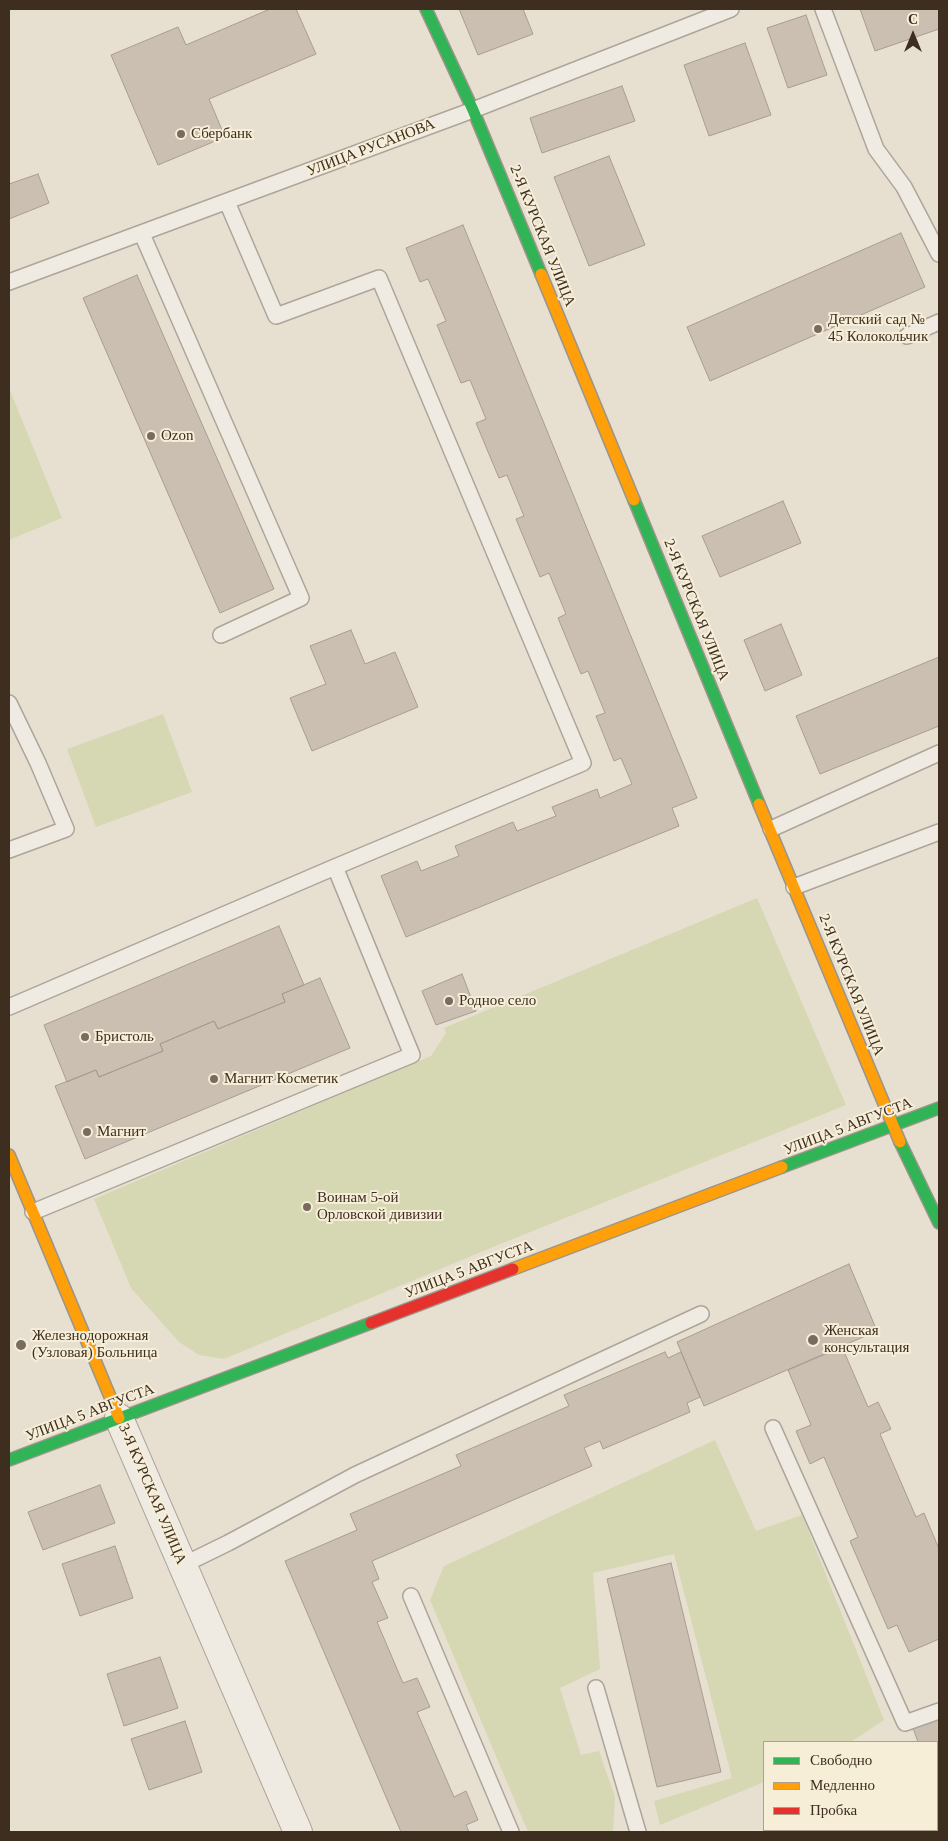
<!DOCTYPE html>
<html>
<head>
<meta charset="utf-8">
<style>
	body { margin:0 }
	#map { position:relative; width:948px; height:1841px; overflow:hidden; background:#e7e0d1; font-family:Georgia,serif }
	canvas { display:block }
	.frame { position:absolute; inset:0; border:10px solid #3d2e20; pointer-events:none }
	.legend { position:absolute; left:763px; top:1741px; width:175px; height:90px; box-sizing:border-box; background:#f7eed8; border:1px solid #ada18e; margin:0; padding:6px 9px; list-style:none; font-size:15px; color:#3d2e20 }
	.legend li { display:flex; align-items:center; gap:10px; height:25px }
	.legend b { width:25px; border:1px solid #ada18e }
	.north { position:absolute; left:888px; top:10px; width:50px; height:50px; -webkit-text-stroke:4px #f7eed8; paint-order:stroke; rotate:0deg; font-size:14px; font-weight:700; line-height:20px; text-align:center; color:#3d2e20 }
	.north::after { content:''; display:block; margin:auto; width:18px; height:22px; background:#3d2e20; clip-path:polygon(50% 0,100% 100%,50% 72%,0 100%) }
</style>
</head>
<body>
<div id="map">
<canvas width="948" height="1841"></canvas>
<div class="frame"></div>
<ul class="legend">
<li><b style="height:6px;background:#30b455"></b>Свободно</li>
<li><b style="height:6px;background:#ff9f0a"></b>Медленно</li>
<li><b style="height:6px;background:#e5322d"></b>Пробка</li>
</ul>
<div class="north">С</div>
</div>
<script>
const g = document.querySelector('canvas').getContext('2d');
g.lineJoin = 'round';
function fillPath(path, color) {
  g.fillStyle = color;
  g.fill(path, 'evenodd');
}
function toPath(rows) {
  const path = new Path2D();
  for (const r of rows) {
    path.moveTo(r[0], r[1]);
    for (let i = 2; i < r.length; i += 2) path.lineTo(r[i], r[i + 1]);
  }
  return path;
}
function strokePath(path, color, width, dash) {
  g.strokeStyle = color;
  g.lineWidth = width;
  g.lineCap = dash ? 'butt' : 'round';
  g.setLineDash(dash || []);
  g.stroke(path);
}
function label(font, color, halo, rows, align = 'center') {
  g.font = font + ' Georgia,serif';
  g.lineWidth = 4;
  g.setLineDash([]);
  g.textBaseline = 'middle';
  g.strokeStyle = halo;
  g.fillStyle = color;
  for (const [text, x, y, turn = 0] of rows) {
    g.save();
    g.translate(x, y);
    g.rotate((+turn || 0) * Math.PI / 180);
    g.textAlign = isNaN(turn) ? turn : align;
    if (halo) g.strokeText(text, 0, 0);
    g.fillText(text, 0, 0);
    g.restore();
  }
}
const green = toPath([
	[9,388,62,518,9,540],
	[163,714,192,792,96,827,67,749],
	[757,898,846,1105,498,1245,224,1359,199,1355,179,1342,131,1288,94,1199,431,1056,446,1033,444,1028],
	[715,1440,756,1531,802,1515,884,1720,851,1742,764,1742,764,1782,660,1825,654,1801,732,1778,674,1554,593,1573,600,1669,560,1688,581,1755,599,1751,615,1797,613,1832,528,1832,430,1600,444,1566]
]);
const building = toPath([
	[270,9,296,9,316,54,209,99,225,137,158,165,111,55,178,27,186,45,270,9],
	[459,9,523,9,533,34,478,55,459,9],
	[860,9,939,9,939,29,875,51,860,9],
	[806,15,827,75,788,88,767,28,806,15],
	[745,43,771,115,709,136,684,65,745,43],
	[622,86,635,121,542,153,530,118,622,86],
	[609,156,645,245,589,266,554,177,609,156],
	[38,174,49,203,9,219,9,184,38,174],
	[463,225,697,798,672,808,679,826,406,937,381,876,417,861,421,871,459,856,455,846,513,822,517,831,556,816,552,807,597,789,600,798,632,784,621,758,614,761,596,716,605,713,588,671,581,674,558,618,566,614,549,573,540,577,516,519,524,516,507,475,499,478,476,423,486,419,470,380,461,383,437,325,446,321,428,279,420,282,406,248,463,225],
	[901,233,925,287,710,381,687,327,901,233],
	[137,275,274,589,220,613,83,298,137,275],
	[783,501,801,543,720,577,702,536,783,501],
	[781,624,802,675,765,691,744,640,781,624],
	[351,630,365,664,395,652,418,707,312,751,290,698,326,684,310,646,351,630],
	[939,657,939,726,820,774,796,716,939,657],
	[279,926,304,985,282,994,285,1002,218,1029,214,1021,160,1044,163,1051,99,1077,96,1070,67,1082,44,1025,279,926],
	[462,974,476,1011,436,1025,422,991,462,974],
	[320,978,350,1048,85,1159,55,1086,96,1070,99,1077,163,1051,160,1044,214,1021,218,1029,285,1002,282,994,320,978],
	[849,1264,877,1331,704,1406,677,1342,849,1264],
	[842,1347,868,1407,878,1402,891,1429,880,1434,916,1517,924,1513,939,1549,939,1639,909,1652,897,1625,888,1629,850,1541,858,1537,824,1457,810,1464,796,1431,811,1425,788,1370,842,1347],
	[665,1352,668,1358,681,1352,700,1397,687,1403,690,1412,603,1449,600,1441,584,1448,592,1466,372,1561,379,1579,372,1582,388,1618,377,1622,403,1683,417,1678,430,1707,417,1712,454,1797,466,1791,478,1820,466,1825,469,1832,401,1832,285,1561,357,1530,350,1514,461,1466,456,1455,569,1406,564,1395,665,1352],
	[100,1485,115,1523,43,1550,28,1512,100,1485],
	[115,1546,133,1598,80,1616,62,1564,115,1546],
	[671,1563,721,1772,657,1787,607,1579,671,1563],
	[160,1657,178,1708,124,1726,107,1674,160,1657],
	[939,1719,939,1750,937,1751,937,1742,918,1742,913,1728,939,1719],
	[185,1721,202,1772,149,1790,131,1739,185,1721],
	[939,1755,939,1785,937,1786,937,1756,939,1755],
	[939,1811,939,1832,904,1832,903,1830,937,1830,937,1812,939,1811]
]);
const lane = toPath([
	[823,9,876,149,904,187,939,254],
	[227,202,276,316,379,278,583,763,335,867],
	[142,234,301,598,221,635],
	[9,282,473,110,731,9],
	[907,336,939,322],
	[9,703,38,763,66,829,9,850],
	[771,829,939,753],
	[794,887,939,832],
	[9,1007,335,867,412,1055,33,1212],
	[773,1428,905,1723,939,1711],
	[183,1565,228,1543,355,1475,701,1314],
	[411,1596,511,1832],
	[596,1688,638,1832],
	[937,1799,939,1798]
]);
const street = toPath([
	[119,1418,298,1832]
]);
const fast = toPath([
	[426,9,473,110,541,274],
	[634,500,759,804],
	[900,1142,939,1223],
	[782,1167,939,1108],
	[9,1460,371,1323]
]);
const slow = toPath([
	[541,274,634,500],
	[759,804,900,1142],
	[9,1155,119,1418],
	[513,1269,782,1167]
]);
const jam = toPath([
	[371,1323,513,1269]
]);
const markers = [
	[181,134,5,"#786c5e"],
	[818,329,5,"#786c5e"],
	[151,436,5,"#786c5e"],
	[449,1001,5,"#786c5e"],
	[85,1037,5,"#786c5e"],
	[214,1079,5,"#786c5e"],
	[87,1132,5,"#786c5e"],
	[307,1207,5,"#786c5e"],
	[813,1340,6,"#786c5e"],
	[21,1345,6,"#786c5e"]
];
const poiNames = [
	["Сбербанк",191,134],
	["Детский сад №",828,320],
	["45 Колокольчик",828,337],
	["Ozon",161,436],
	["Родное село",459,1001],
	["Бристоль",95,1037],
	["Магнит Косметик",224,1079],
	["Магнит",97,1132],
	["Воинам 5-ой",317,1198],
	["Орловской дивизии",317,1215],
	["Женская",824,1331],
	["консультация",824,1348],
	["Железнодорожная",32,1336],
	["(Узловая) Больница",32,1353]
];
const streetNames = [
	["УЛИЦА РУСАНОВА",371,148,-21],
	["2-Я КУРСКАЯ УЛИЦА",542,236,68],
	["2-Я КУРСКАЯ УЛИЦА",696,610,68],
	["2-Я КУРСКАЯ УЛИЦА",851,985,68],
	["УЛИЦА 5 АВГУСТА",848,1127,-21],
	["УЛИЦА 5 АВГУСТА",469,1270,-21],
	["УЛИЦА 5 АВГУСТА",90,1413,-21],
	["3-Я КУРСКАЯ УЛИЦА",152,1494,67]
];
fillPath(green, '#d6d7b3');
fillPath(building, '#cbbfb2');
strokePath(building, '#a89c90', 1);
strokePath(lane, '#ada599', 18);
strokePath(street, '#ada599', 30);
strokePath(fast, '#9c958a', 14);
strokePath(slow, '#9c958a', 14);
strokePath(jam, '#9c958a', 14);
strokePath(lane, '#efebe3', 15);
strokePath(street, '#efebe3', 28);
strokePath(fast, '#30b455', 11);
strokePath(slow, '#ff9f0a', 11);
strokePath(jam, '#e5322d', 11);
for (const [x, y, r, color] of markers) {
  const dot = new Path2D();
  dot.arc(x, y, r, 0, 2 * Math.PI);
  g.fillStyle = color;
  g.fill(dot);
  strokePath(dot, '#f7eed8', 2);
}
label('15px', '#3d2e20', '#f7eed8', poiNames, 'left');
label('15px', '#3d2e20', '#f7eed8', streetNames);
</script>
</body>
</html>
